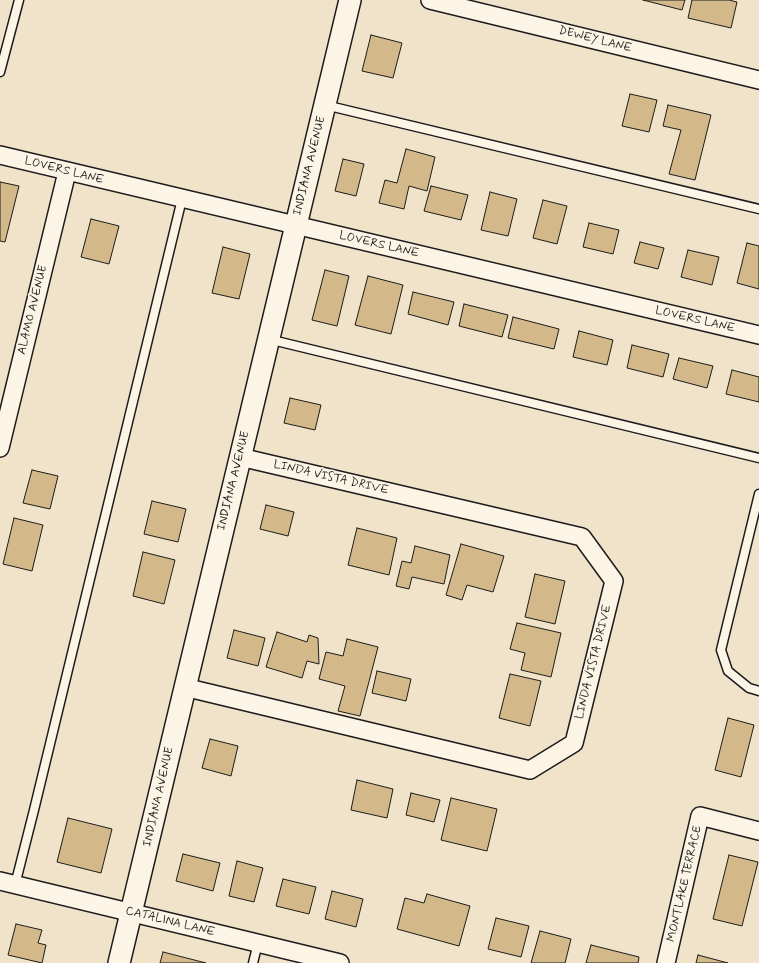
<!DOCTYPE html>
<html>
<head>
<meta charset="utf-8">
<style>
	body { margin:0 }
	canvas { display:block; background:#f0e3c9 }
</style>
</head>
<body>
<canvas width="759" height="963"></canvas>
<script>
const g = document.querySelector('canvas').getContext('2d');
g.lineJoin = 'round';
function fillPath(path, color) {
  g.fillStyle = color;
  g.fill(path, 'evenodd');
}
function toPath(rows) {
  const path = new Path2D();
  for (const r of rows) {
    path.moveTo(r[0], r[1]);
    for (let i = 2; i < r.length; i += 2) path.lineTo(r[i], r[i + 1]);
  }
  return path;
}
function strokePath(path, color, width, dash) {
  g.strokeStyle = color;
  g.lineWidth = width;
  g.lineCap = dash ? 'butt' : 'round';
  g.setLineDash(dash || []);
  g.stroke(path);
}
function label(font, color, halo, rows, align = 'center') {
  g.font = font + ' Mynerve,sans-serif';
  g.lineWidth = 3;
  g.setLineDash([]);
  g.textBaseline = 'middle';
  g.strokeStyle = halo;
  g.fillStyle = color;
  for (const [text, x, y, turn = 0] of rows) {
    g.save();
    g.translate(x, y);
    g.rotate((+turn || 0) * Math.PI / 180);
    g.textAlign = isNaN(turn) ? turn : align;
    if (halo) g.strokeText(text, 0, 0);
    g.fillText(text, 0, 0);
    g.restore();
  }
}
const building = toPath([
	[643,0,685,0,682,10,643,0],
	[692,0,729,0,737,2,731,28,688,18,692,0],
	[371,35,402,43,393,78,362,71,371,35],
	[630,94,657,100,649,132,622,126,630,94],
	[668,105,711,115,695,180,669,174,681,130,663,126,668,105],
	[406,149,435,157,427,191,409,186,404,209,379,203,385,180,397,183,406,149],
	[343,159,364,164,356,196,335,191,343,159],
	[0,182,19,186,5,242,0,241,0,182],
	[431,186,468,195,461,220,424,211,431,186],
	[490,192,517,199,508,236,481,230,490,192],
	[543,200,567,206,557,244,533,238,543,200],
	[91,219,119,226,109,264,81,257,91,219],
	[589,223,619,230,613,254,583,247,589,223],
	[640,242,664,248,658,269,634,263,640,242],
	[747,243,759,246,759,289,737,283,747,243],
	[223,247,250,254,239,299,212,293,223,247],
	[688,250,719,257,712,285,681,277,688,250],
	[325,270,349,276,337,326,312,320,325,270],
	[368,276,403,285,391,334,355,325,368,276],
	[413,292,454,302,448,325,408,314,413,292],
	[464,304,508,315,502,337,459,326,464,304],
	[513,317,559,329,554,349,508,338,513,317],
	[579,331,613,340,607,365,573,357,579,331],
	[632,345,669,354,663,377,627,368,632,345],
	[679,358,713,366,707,388,673,379,679,358],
	[732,370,759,377,759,402,726,394,732,370],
	[290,398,321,405,315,430,284,423,290,398],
	[32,470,58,476,50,509,23,503,32,470],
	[152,501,186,509,178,542,144,534,152,501],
	[266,505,294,512,288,536,260,529,266,505],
	[14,518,43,525,32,571,3,564,14,518],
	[357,528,397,538,389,575,348,565,357,528],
	[461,544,504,556,493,592,467,585,462,600,446,595,461,544],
	[415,546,450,555,444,584,412,577,409,589,396,586,402,561,411,563,415,546],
	[143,552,175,560,164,604,133,596,143,552],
	[535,574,565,581,555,624,525,617,535,574],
	[517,623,561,633,551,677,521,670,525,653,510,649,517,623],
	[234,630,265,638,258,666,227,658,234,630],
	[277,632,307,642,309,635,318,638,319,664,307,661,302,678,266,667,277,632],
	[347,639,378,647,360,716,338,711,345,686,319,679,326,652,343,656,347,639],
	[377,671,411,679,406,701,372,693,377,671],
	[510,674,541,681,530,726,499,718,510,674],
	[728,718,754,725,741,777,715,770,728,718],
	[210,739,238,746,231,776,202,768,210,739],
	[357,780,393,789,387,818,351,810,357,780],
	[411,793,440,800,434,822,406,815,411,793],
	[451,798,497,809,487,851,441,840,451,798],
	[68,818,112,829,101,873,57,862,68,818],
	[183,854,220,863,213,891,176,881,183,854],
	[729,855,758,862,742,926,713,919,729,855],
	[237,861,263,868,254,902,229,896,237,861],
	[283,879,316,887,309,914,276,906,283,879],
	[332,891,363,899,356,927,325,919,332,891],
	[427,894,470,906,459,946,397,929,405,898,424,903,427,894],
	[496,918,529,926,521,957,488,949,496,918],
	[16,924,42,930,38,943,46,945,42,963,8,955,16,924],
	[540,931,571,939,565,963,531,963,540,931],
	[591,945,639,957,638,963,586,963,591,945],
	[163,952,206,963,160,963,163,952],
	[698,955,728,963,696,963,698,955]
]);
const service = toPath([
	[0,72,19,0],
	[325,105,759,209],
	[268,339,759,458],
	[759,494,721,650,728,671,749,688,759,691],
	[15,885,34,810,182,199],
	[253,963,258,943]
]);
const minor = toPath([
	[430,0,759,80],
	[0,155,759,335],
	[0,448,67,172],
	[184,687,530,770,574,743,614,581,582,537,240,457],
	[0,881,340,963],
	[666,963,700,816,759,831]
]);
const tertiary = toPath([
	[119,963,350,0]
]);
const streetNames = [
	["DEWEY LANE",595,40,14],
	["INDIANA AVENUE",310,166,-76],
	["LOVERS LANE",64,171,14],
	["LOVERS LANE",379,245,13],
	["ALAMO AVENUE",33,310,-76],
	["LOVERS LANE",695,320,13],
	["LINDA VISTA DRIVE",331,478,13],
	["INDIANA AVENUE",234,481,-76],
	["LINDA VISTA DRIVE",594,662,-76],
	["INDIANA AVENUE",159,797,-77],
	["MONTLAKE TERRACE",685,884,-77],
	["CATALINA LANE",170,922,14]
];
fillPath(building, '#d3b989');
strokePath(building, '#1c1c1c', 1);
strokePath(service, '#1c1c1c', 11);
strokePath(minor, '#1c1c1c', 20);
strokePath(tertiary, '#1c1c1c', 24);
strokePath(service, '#fcf5e5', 8);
strokePath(minor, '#fcf5e5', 17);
strokePath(tertiary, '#fcf5e5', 21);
label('12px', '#1c1c1c', '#fcf5e5', streetNames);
</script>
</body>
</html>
